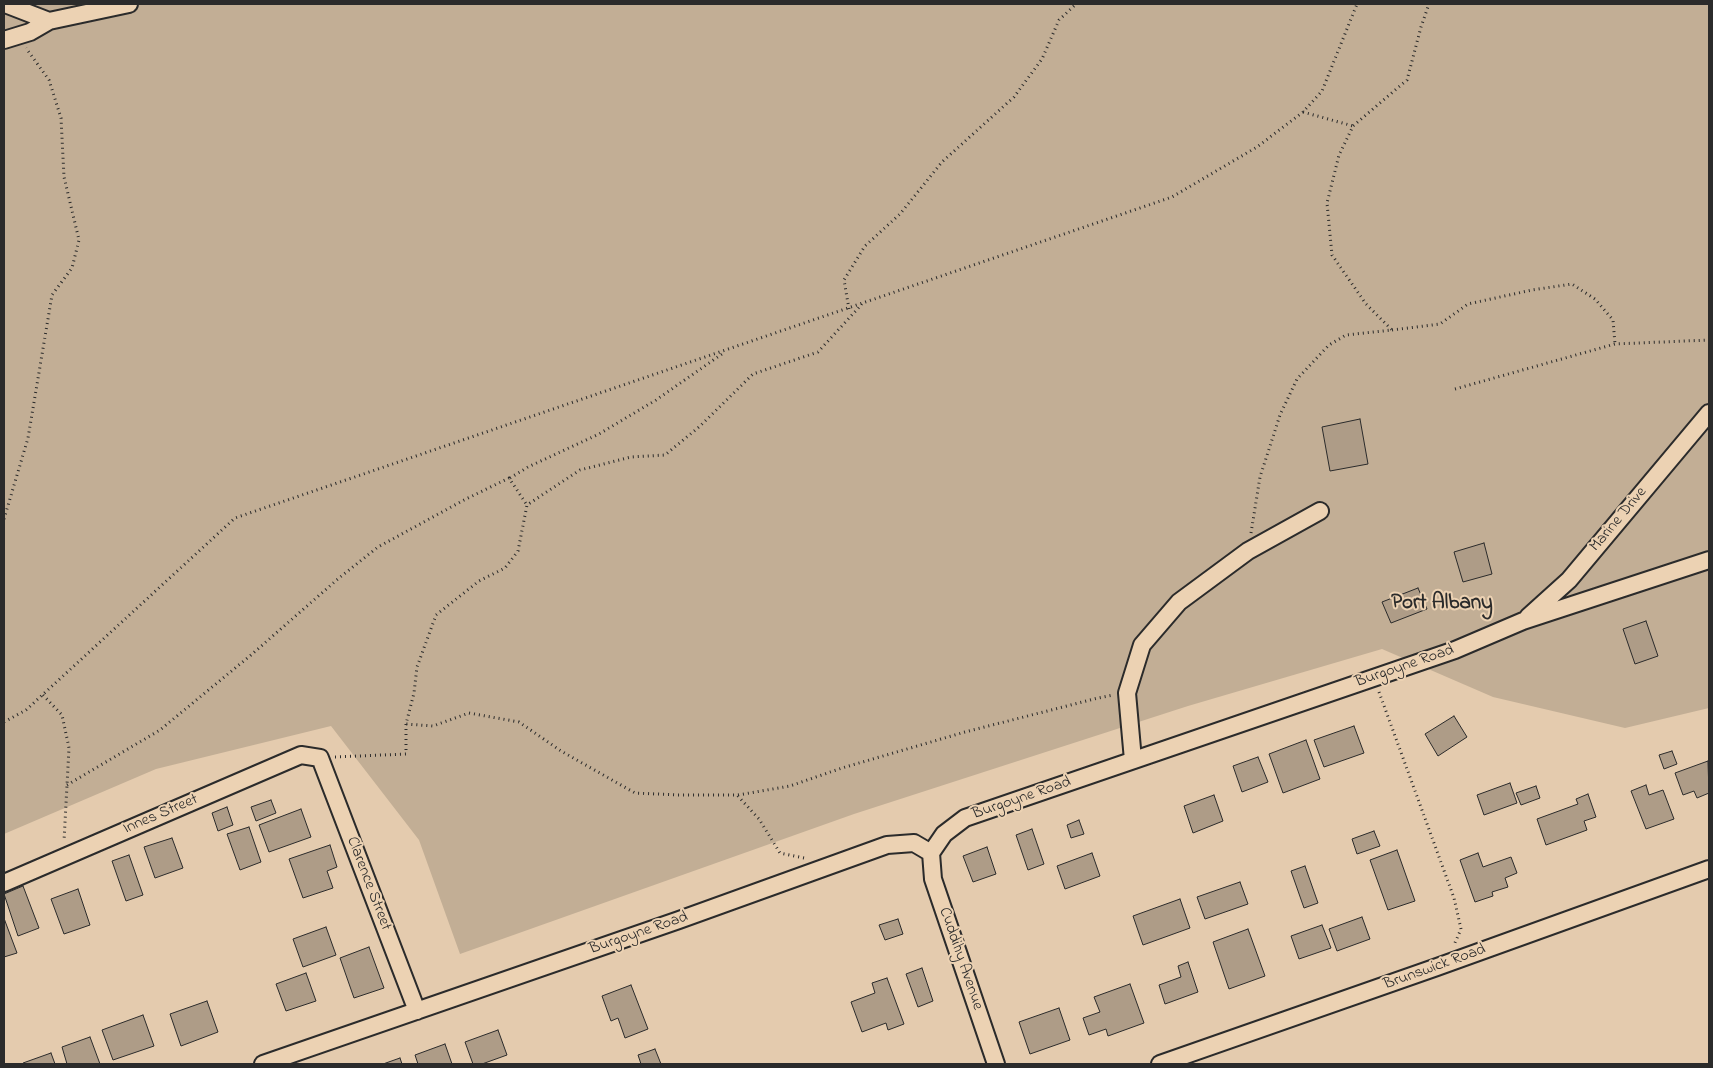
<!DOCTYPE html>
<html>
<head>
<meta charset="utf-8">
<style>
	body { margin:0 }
	#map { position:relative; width:1713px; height:1068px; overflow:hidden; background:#e4cbae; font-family:"Indie Flower",sans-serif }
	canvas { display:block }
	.frame { position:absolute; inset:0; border:5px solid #2b2b2b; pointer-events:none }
</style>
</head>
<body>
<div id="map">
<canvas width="1713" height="1068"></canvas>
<div class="frame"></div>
</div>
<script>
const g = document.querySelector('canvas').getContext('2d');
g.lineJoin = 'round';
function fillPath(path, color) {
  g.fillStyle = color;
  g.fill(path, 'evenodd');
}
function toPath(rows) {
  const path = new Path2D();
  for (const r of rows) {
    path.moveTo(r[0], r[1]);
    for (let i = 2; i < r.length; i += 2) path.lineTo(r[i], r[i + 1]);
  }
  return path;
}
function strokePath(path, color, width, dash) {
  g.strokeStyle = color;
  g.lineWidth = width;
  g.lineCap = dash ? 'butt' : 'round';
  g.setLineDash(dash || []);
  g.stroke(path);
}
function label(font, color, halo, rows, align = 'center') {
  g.font = font + ' "Indie Flower",sans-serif';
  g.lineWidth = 4;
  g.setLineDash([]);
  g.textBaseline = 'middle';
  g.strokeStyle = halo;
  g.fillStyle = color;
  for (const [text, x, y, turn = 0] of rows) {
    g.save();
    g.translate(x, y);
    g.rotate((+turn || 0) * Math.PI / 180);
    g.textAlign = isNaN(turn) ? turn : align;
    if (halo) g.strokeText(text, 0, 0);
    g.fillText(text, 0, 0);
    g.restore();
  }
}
const green = toPath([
	[4,4,1709,4,1709,708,1625,728,1493,697,1382,649,1188,706,854,814,460,954,419,840,331,726,156,769,4,834]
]);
const building = toPath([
	[1360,419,1368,464,1330,471,1322,427,1360,419],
	[1484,543,1492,574,1463,582,1454,552,1484,543],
	[1418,588,1427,609,1391,623,1382,602,1418,588],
	[1646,621,1658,656,1635,664,1623,629,1646,621],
	[1454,716,1467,737,1438,756,1425,734,1454,716],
	[1354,726,1364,753,1324,767,1314,740,1354,726],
	[1306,740,1320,779,1283,793,1269,754,1306,740],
	[1672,751,1677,764,1664,769,1659,755,1672,751],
	[1258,757,1268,782,1242,792,1233,766,1258,757],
	[1708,761,1709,793,1697,798,1694,791,1683,795,1675,773,1708,761],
	[1510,783,1517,803,1484,815,1477,795,1510,783],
	[1646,785,1649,795,1663,790,1674,819,1646,829,1631,791,1646,785],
	[1536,786,1540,798,1521,805,1516,793,1536,786],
	[1588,794,1596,817,1584,821,1587,830,1546,845,1537,819,1578,804,1576,799,1588,794],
	[1214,795,1223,821,1193,833,1184,806,1214,795],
	[271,800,276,813,256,821,251,807,271,800],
	[227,807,233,825,218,831,212,813,227,807],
	[301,809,311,837,269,852,259,825,301,809],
	[1079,820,1084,834,1071,838,1067,825,1079,820],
	[249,827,261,862,240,870,227,834,249,827],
	[1032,829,1044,864,1028,870,1016,835,1032,829],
	[1374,831,1380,846,1357,854,1352,839,1374,831],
	[172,838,183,868,155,878,144,847,172,838],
	[330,845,337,867,327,871,333,888,303,898,289,859,330,845],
	[987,847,996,874,973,882,963,856,987,847],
	[1397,850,1415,901,1388,910,1370,860,1397,850],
	[1092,853,1100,876,1065,889,1057,866,1092,853],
	[1478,853,1483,867,1511,857,1517,873,1505,878,1508,887,1492,892,1493,896,1475,902,1460,860,1478,853],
	[129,855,143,895,126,901,112,861,129,855],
	[1305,866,1318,903,1304,908,1291,871,1305,866],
	[1240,882,1248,904,1205,919,1197,897,1240,882],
	[23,886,39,928,18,936,4,894,23,886],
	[78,889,90,925,64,934,51,899,78,889],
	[1180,899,1190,928,1143,945,1133,916,1180,899],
	[1362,917,1370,939,1337,951,1329,929,1362,917],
	[898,919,903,934,885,940,879,925,898,919],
	[5,921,17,953,4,957,4,922,5,921],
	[1322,925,1331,948,1299,959,1291,936,1322,925],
	[326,927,336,955,303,967,293,939,326,927],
	[1248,929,1265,976,1229,989,1213,942,1248,929],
	[369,947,384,988,354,998,340,958,369,947],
	[1188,962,1198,992,1165,1004,1159,985,1181,977,1178,966,1188,962],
	[922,968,933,1001,918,1007,906,974,922,968],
	[306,973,316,1001,286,1011,276,984,306,973],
	[887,978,904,1024,888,1030,886,1023,862,1032,851,1002,875,993,872,983,887,978],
	[1130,984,1144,1023,1108,1036,1106,1029,1089,1035,1083,1018,1100,1012,1094,997,1130,984],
	[631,985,648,1029,625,1038,618,1018,611,1021,602,996,631,985],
	[207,1001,218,1032,181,1046,170,1014,207,1001],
	[1059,1008,1070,1040,1030,1054,1019,1022,1059,1008],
	[143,1015,154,1046,113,1060,102,1030,143,1015],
	[498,1030,507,1055,482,1064,473,1064,465,1042,498,1030],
	[90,1037,100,1064,67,1064,62,1047,90,1037],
	[445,1044,452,1064,418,1064,415,1055,445,1044],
	[655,1049,661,1064,641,1064,638,1055,655,1049],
	[51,1053,55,1064,24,1064,23,1063,51,1053],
	[400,1058,402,1064,383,1064,400,1058]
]);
const path = toPath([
	[1303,112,1353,126],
	[849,309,844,280,865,246,900,214,942,162,1014,97,1042,59,1059,20,1076,4],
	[1392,330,1440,324,1468,304,1532,290,1572,284,1595,299,1613,320,1615,344],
	[1455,389,1615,344,1709,340],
	[510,478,528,467,599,434,656,400,722,354],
	[4,519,28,438,52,295,72,268,79,240,64,177,61,118,49,80,26,48],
	[1251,533,1260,477,1280,415,1297,379,1329,345,1346,335,1392,330,1366,304,1332,255,1327,203,1339,155,1353,126,1407,80,1421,27,1429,4],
	[1379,692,1454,898,1461,929,1454,945],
	[43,695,62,715,69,748,64,841],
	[4,722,26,710,235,518,1172,197,1257,147,1303,112,1322,91,1357,4],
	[335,757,406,754,406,724],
	[67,785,160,730,251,655,339,578,378,547,464,500,509,478,527,505],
	[738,795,790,786,842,768,965,732,1098,698,1113,695],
	[804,858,780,853,759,819,737,795,678,795,635,793,561,751,519,722,469,713,433,726,406,724,414,693,417,667,436,615,479,581,505,568,518,551,527,505,580,470,631,457,665,455,699,427,753,374,818,352,862,304]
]);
const minor = toPath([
	[5,4,49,21],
	[4,40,30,32,49,21,129,4],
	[1528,617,1569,580,1709,413],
	[1133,760,1127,693,1142,645,1179,602,1248,551,1320,511],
	[931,853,944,834,965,818,1455,650,1523,621,1709,560],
	[931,853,933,879,996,1064],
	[4,883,301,755,320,758,417,1011],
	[263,1064,679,920,887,845,914,843,931,853],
	[1160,1064,1437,967,1709,869]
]);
const streetNames = [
	["Marine Drive",1619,520,-50],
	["Burgoyne Road",1405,667,-19],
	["Burgoyne Road",1022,799,-19],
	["Innes Street",161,815,-23],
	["Clarence Street",368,884,69],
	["Burgoyne Road",639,934,-19],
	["Cuddihy Avenue",960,959,71],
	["Brunswick Road",1435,968,-20]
];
const districtNames = [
	["Port Albany",1442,605]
];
fillPath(green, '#c2ae95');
fillPath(building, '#ae9c87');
strokePath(building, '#2b2b2b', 1);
strokePath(minor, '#2b2b2b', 20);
strokePath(path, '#2b2b2b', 3, [1, 4]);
strokePath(minor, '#ecd2b3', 16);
label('16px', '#2b2b2b', '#ecd2b3', streetNames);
label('bold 21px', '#2b2b2b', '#ecd2b3', districtNames);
</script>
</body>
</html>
